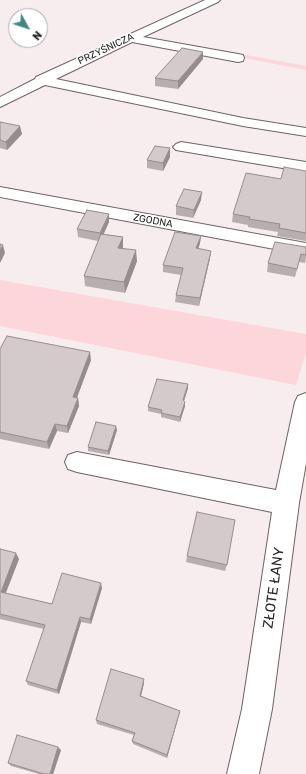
<!DOCTYPE html>
<html>
<head>
<meta charset="utf-8">
<style>
	body { margin:0 }
	#map { position:relative; width:306px; height:774px; overflow:hidden; background:#f7edee; font-family:Rubik,sans-serif }
	canvas { display:block }
	.north { position:absolute; left:8px; top:8px; width:40px; height:40px; box-sizing:border-box; background:#fff; border:1px solid #aba9aa; border-radius:50%; rotate:130deg; font-size:11px; font-weight:700; line-height:16px; text-align:center; color:#2d292a }
	.north::after { content:''; display:block; margin:auto; width:14px; height:18px; background:#418884; clip-path:polygon(50% 0,100% 100%,50% 72%,0 100%) }
</style>
</head>
<body>
<div id="map">
<canvas width="306" height="774"></canvas>
<div class="north">N</div>
</div>
<script>
const g = document.querySelector('canvas').getContext('2d');
g.lineJoin = 'round';
function fillPath(path, color) {
  g.fillStyle = color;
  g.fill(path, 'evenodd');
}
function toPath(rows) {
  const path = new Path2D();
  for (const r of rows) {
    path.moveTo(r[0], r[1]);
    for (let i = 2; i < r.length; i += 2) path.lineTo(r[i], r[i + 1]);
  }
  return path;
}
function strokePath(path, color, width, dash) {
  g.strokeStyle = color;
  g.lineWidth = width;
  g.lineCap = dash ? 'butt' : 'round';
  g.setLineDash(dash || []);
  g.stroke(path);
}
function label(font, color, halo, rows, align = 'center') {
  g.font = font + ' Rubik,sans-serif';
  g.lineWidth = 3;
  g.setLineDash([]);
  g.textBaseline = 'middle';
  g.strokeStyle = halo;
  g.fillStyle = color;
  for (const [text, x, y, turn = 0] of rows) {
    g.save();
    g.translate(x, y);
    g.rotate((+turn || 0) * Math.PI / 180);
    g.textAlign = isNaN(turn) ? turn : align;
    if (halo) g.strokeText(text, 0, 0);
    g.fillText(text, 0, 0);
    g.restore();
  }
}
const green = toPath([
	[241,54,306,66,306,70,239,57],
	[0,280,306,334,306,353,296,385,0,326]
]);
const minor = toPath([
	[205,0,220,0,218,2,143,37,238,54,243,55,244,58,243,61,238,62,132,42,56,79,243,118,306,128,306,136,243,126,45,85,0,107,0,97,35,79,36,77,205,0],
	[181,142,306,162,306,172,176,150,173,147,176,144,181,142],
	[0,187,306,243,306,255,0,197,0,187],
	[306,393,306,463,299,503,272,709,259,774,227,774,242,709,272,512,77,472,68,469,65,462,68,455,77,452,276,490,295,402,298,396,306,393]
]);
const wall = toPath([
	[203,59,178,89,155,86,155,78],
	[0,122,22,134,7,150,0,148],
	[170,157,163,171,147,168,147,160],
	[306,171,306,241,277,236,278,232,248,227,248,225,232,222,233,214,281,179],
	[201,200,193,218,176,215,176,206],
	[109,214,109,222,104,234,123,237,123,248,137,261,125,293,85,286,84,276,98,241,78,237,77,229],
	[201,236,200,243,198,249,210,258,199,306,175,302,176,295,181,275,163,272,163,265],
	[306,247,306,258,305,263,299,262,295,277,267,272,268,263],
	[0,349,91,360,77,398,78,398,79,406,68,433,57,431,49,449,0,439],
	[188,388,184,401,185,402,185,406,180,422,161,417,161,414,148,411,148,407],
	[117,430,109,455,88,451,88,447],
	[0,549,19,559,6,593,52,604,102,588,91,624,81,622,59,694,28,685,26,681,44,629,0,619],
	[187,556,227,565,225,571,186,562],
	[144,683,141,696,180,711,167,758,133,744,132,741,134,735,97,724,96,720],
	[61,750,53,774,39,774,11,766,8,763]
]);
const shadedWall = toPath([
	[203,52,203,59,178,89,178,81],
	[20,126,22,134,7,150,6,142],
	[170,148,170,157,163,171,163,163],
	[202,192,201,200,193,218,194,210],
	[109,214,109,222,100,241,100,233],
	[201,236,200,243,196,256,196,248],
	[123,237,123,248,119,258,118,248],
	[3,245,5,253,0,263,0,250],
	[136,250,137,261,125,293,124,282],
	[211,251,210,258,199,306,200,298],
	[90,352,91,360,74,405,73,397],
	[188,384,188,388,183,404,183,400],
	[78,398,79,406,68,433,67,426],
	[185,402,185,406,180,422,180,417],
	[55,424,57,431,49,449,47,442],
	[116,426,117,430,109,455,108,451],
	[16,553,19,559,4,597,1,592],
	[101,583,102,588,91,624,90,619],
	[80,617,81,622,59,694,57,690],
	[144,679,144,683,140,700,140,696],
	[180,711,179,715,167,758,167,755],
	[58,747,61,750,53,774,50,774]
]);
const building = toPath([
	[182,48,203,52,178,81,155,78,182,48],
	[0,122,20,126,6,142,0,140,0,122],
	[155,146,170,148,163,163,147,160,155,146],
	[284,167,306,171,306,233,279,228,280,224,249,219,250,217,233,214,246,173,281,179,284,167],
	[184,189,202,192,194,210,176,206,184,189],
	[87,210,109,214,100,233,77,229,87,210],
	[175,232,201,236,196,248,211,251,200,298,176,295,183,268,163,265,175,232],
	[101,234,123,237,118,248,136,250,124,282,84,276,101,234],
	[275,242,306,247,306,255,301,254,297,269,268,263,275,242],
	[0,244,3,245,0,250,0,244],
	[7,336,90,352,73,397,78,398,67,426,55,424,47,442,0,432,0,349,7,336],
	[157,379,188,384,183,400,185,402,180,417,161,413,162,410,148,407,157,379],
	[96,422,116,426,108,451,88,447,96,422],
	[197,512,235,520,227,565,187,556,197,512],
	[0,549,16,553,1,592,52,604,62,573,101,583,90,619,80,617,57,690,26,681,45,625,0,614,0,549],
	[111,669,144,679,140,696,180,711,167,755,132,741,135,733,96,720,111,669],
	[17,735,58,747,50,774,44,774,8,763,17,735]
]);
const farStreetnames = [
	["PRZYŚNICZA",106,49,-25],
	["ZGODNA",153,221,10]
];
const nearStreetnames = [
	["ZŁOTE ŁANY",274,588,-82]
];
fillPath(green, '#fcd6da');
strokePath(minor, '#6d6465', 2);
fillPath(minor, '#fff');
fillPath(wall, '#b6aeaf');
fillPath(shadedWall, '#948d8e');
fillPath(building, '#d4cacb');
strokePath(building, '#948d8e', 1);
label('10px', '#2d292a', '#fff', farStreetnames);
label('14px', '#2d292a', '#fff', nearStreetnames);
</script>
</body>
</html>
